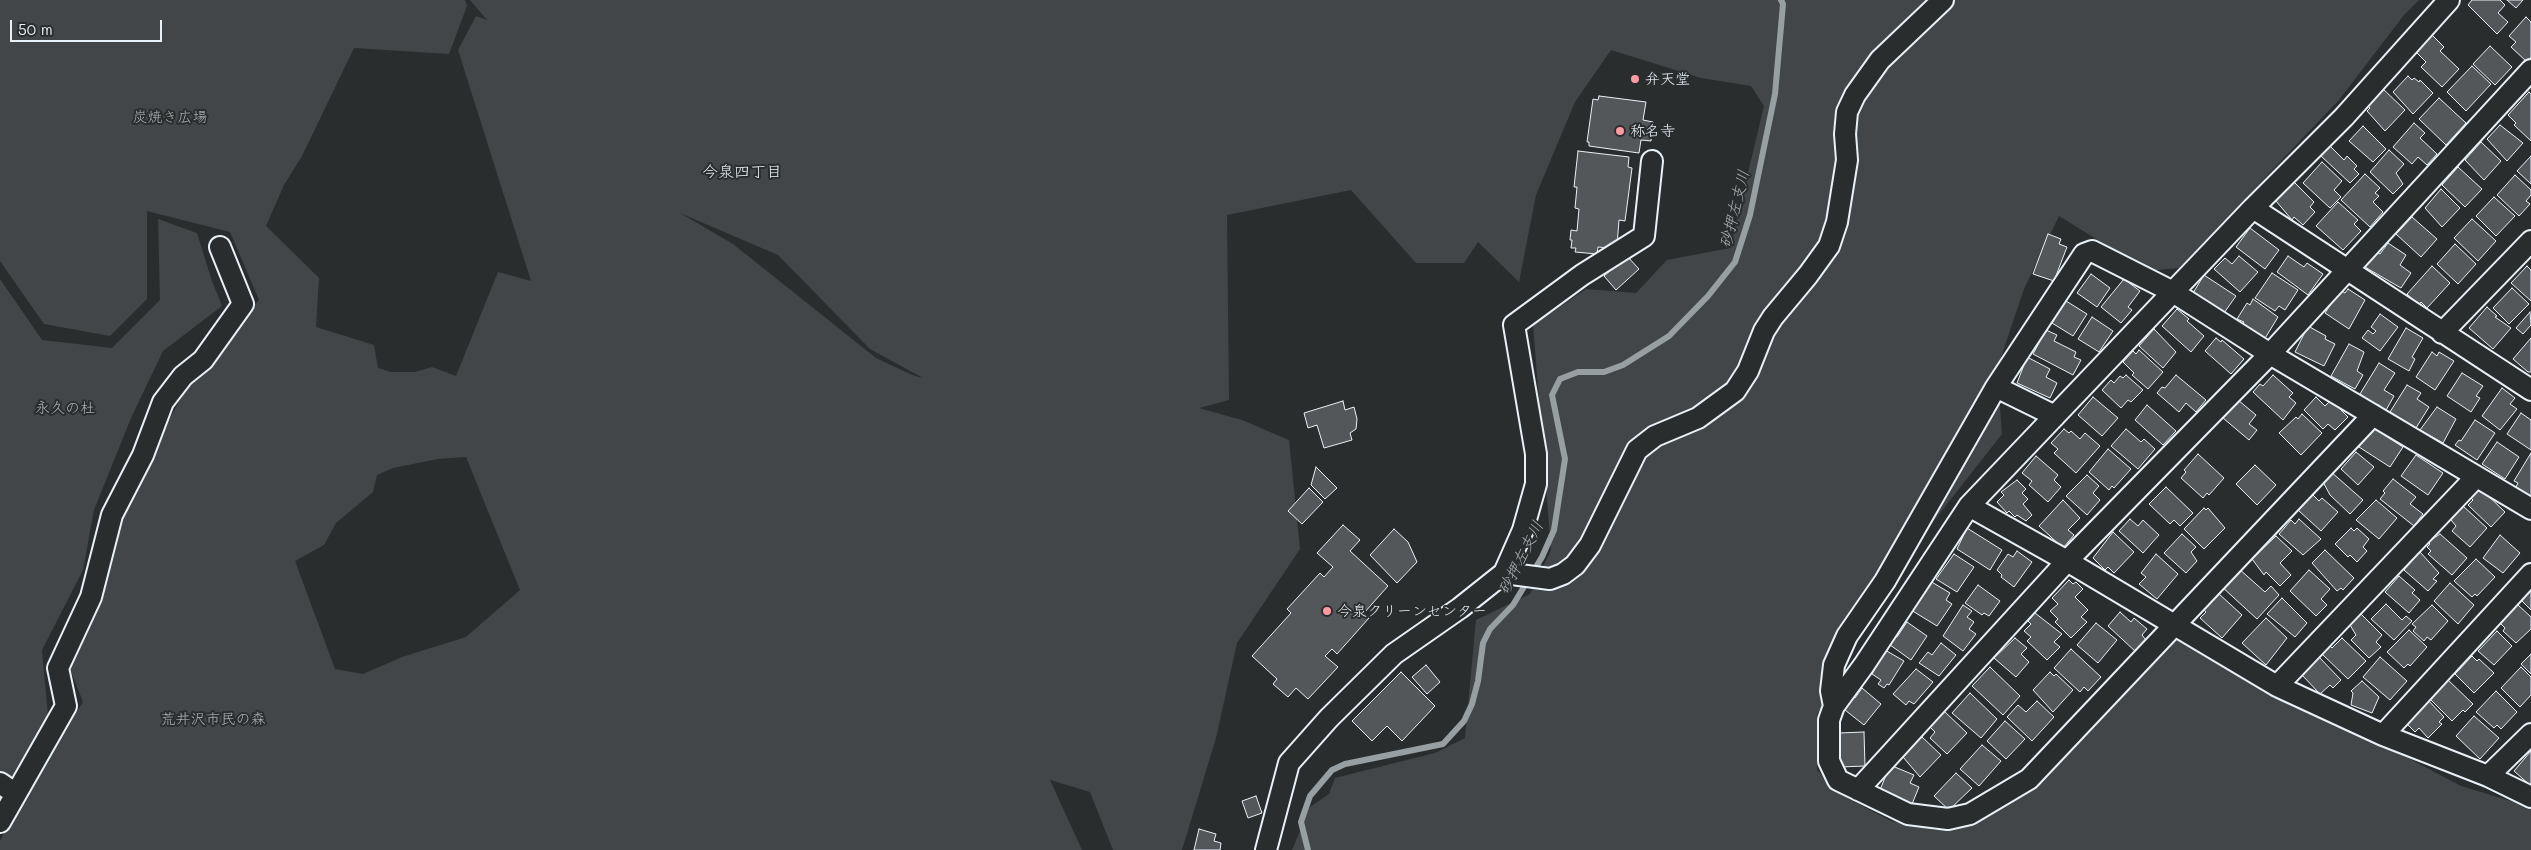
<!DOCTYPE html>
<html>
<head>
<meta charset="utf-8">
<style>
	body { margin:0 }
	#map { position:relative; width:2531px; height:850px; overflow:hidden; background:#2a2d2e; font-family:Mali,sans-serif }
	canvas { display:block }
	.scale { position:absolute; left:10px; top:20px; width:152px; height:22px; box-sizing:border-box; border:2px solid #e8f1f8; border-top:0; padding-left:6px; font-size:15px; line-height:18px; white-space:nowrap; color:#e8f1f8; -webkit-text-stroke:4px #2a2d2e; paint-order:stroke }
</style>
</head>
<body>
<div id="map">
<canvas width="2531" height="850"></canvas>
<div class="scale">50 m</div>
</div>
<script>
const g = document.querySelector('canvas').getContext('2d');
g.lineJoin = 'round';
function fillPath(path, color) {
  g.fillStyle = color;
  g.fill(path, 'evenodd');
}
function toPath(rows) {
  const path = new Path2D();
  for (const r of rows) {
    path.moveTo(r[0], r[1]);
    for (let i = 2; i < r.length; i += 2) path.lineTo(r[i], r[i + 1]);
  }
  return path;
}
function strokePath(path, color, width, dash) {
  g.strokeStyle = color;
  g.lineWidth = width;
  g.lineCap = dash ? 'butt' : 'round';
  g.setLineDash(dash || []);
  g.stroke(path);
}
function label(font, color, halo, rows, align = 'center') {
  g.font = font + ' Mali,"Klee One",sans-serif';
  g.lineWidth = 4;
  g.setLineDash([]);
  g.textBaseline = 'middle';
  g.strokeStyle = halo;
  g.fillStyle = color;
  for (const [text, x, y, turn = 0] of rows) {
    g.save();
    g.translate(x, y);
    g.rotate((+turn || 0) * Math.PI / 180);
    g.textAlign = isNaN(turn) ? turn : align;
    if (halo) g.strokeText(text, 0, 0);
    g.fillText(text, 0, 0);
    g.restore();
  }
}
const green = toPath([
	[0,0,465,0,467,6,449,54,354,48,302,156,284,185,266,226,319,278,316,327,374,345,378,368,391,372,415,372,432,367,456,376,498,272,531,281,458,50,476,16,487,20,470,0,2419,0,2404,15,2339,100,2179,268,2148,271,2059,216,2024,289,1997,369,2002,434,1893,573,1817,715,1817,770,1847,798,1891,821,1935,830,1976,819,2023,796,2174,634,2461,786,2531,807,2531,850,1292,850,1310,807,1329,794,1335,778,1435,753,1465,738,1476,620,1530,594,1551,550,1533,325,1586,289,1636,293,1667,260,1730,248,1764,106,1751,86,1701,78,1611,50,1575,102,1536,195,1519,282,1478,242,1464,263,1416,263,1351,190,1227,215,1229,400,1199,408,1242,420,1289,440,1300,549,1237,643,1216,738,1182,850,1113,850,1090,792,1050,780,1082,850,0,850,0,841,63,719,70,722,83,702,69,666,126,502,193,375,259,300,230,232,147,211,147,299,110,336,44,324,0,261],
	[680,213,778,255,870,349,923,378,912,375,876,358,733,244],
	[466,457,520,590,466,637,402,657,363,674,335,669,295,561,324,545,336,523,373,492,377,475,393,468,438,459],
	[158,219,197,233,212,281,222,306,163,351,131,418,94,510,83,570,42,650,48,716,0,797,0,279,42,340,112,348,160,300]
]);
const stream = toPath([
	[1308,850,1301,822,1310,796,1332,770,1345,764,1443,744,1464,721,1472,704,1478,681,1483,643,1490,629,1513,605,1542,557,1554,530,1565,459,1552,395,1560,379,1578,372,1604,372,1623,365,1669,336,1708,296,1735,262,1750,215,1775,94,1783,4,1781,0]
]);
const building = toPath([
	[2472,0,2500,0,2505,5,2498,13,2508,22,2497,34,2468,5,2472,0],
	[2507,0,2523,0,2516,8,2507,0],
	[2526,17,2531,22,2531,57,2527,62,2511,47,2516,42,2509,36,2526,17],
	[2432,35,2444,47,2440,51,2459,69,2442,87,2421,67,2426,62,2416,52,2432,35],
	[2490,46,2512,67,2495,85,2473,64,2490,46],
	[2472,66,2491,84,2466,111,2447,92,2472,66],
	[2408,76,2412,80,2414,78,2419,82,2420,80,2433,93,2413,114,2393,92,2408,76],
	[2382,88,2405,110,2385,131,2367,111,2370,108,2367,105,2382,88],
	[2529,92,2531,94,2531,141,2514,125,2516,123,2508,115,2529,92],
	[1599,96,1646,102,1643,120,1653,122,1651,141,1641,140,1639,153,1589,146,1589,142,1587,142,1593,99,1598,100,1599,96],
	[2439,98,2466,123,2446,145,2419,119,2439,98],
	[2414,123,2425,133,2420,138,2437,154,2427,165,2418,157,2412,164,2393,147,2414,123],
	[2500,125,2523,143,2507,161,2487,139,2500,125],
	[2363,126,2386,149,2373,162,2349,141,2363,126],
	[2481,142,2501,161,2484,180,2465,160,2481,142],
	[2330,146,2344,160,2347,156,2357,166,2354,169,2359,174,2350,183,2321,156,2330,146],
	[2389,150,2404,164,2396,173,2403,184,2393,194,2370,172,2389,150],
	[1578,151,1629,157,1628,167,1632,168,1625,221,1619,220,1617,246,1609,244,1609,248,1598,247,1597,254,1575,252,1576,248,1571,248,1572,240,1570,240,1571,230,1577,231,1579,209,1575,208,1577,187,1574,187,1578,151],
	[2531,156,2531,184,2517,171,2531,156],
	[2322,162,2342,181,2334,190,2341,197,2330,208,2303,183,2322,162],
	[2458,167,2482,189,2465,207,2442,185,2458,167],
	[2365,174,2380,188,2375,193,2379,196,2373,202,2383,212,2370,227,2341,200,2365,174],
	[2515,175,2531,190,2531,195,2526,201,2530,204,2519,216,2497,195,2515,175],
	[2294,182,2314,202,2310,207,2315,212,2303,225,2294,217,2292,220,2276,201,2294,182],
	[2441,189,2460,208,2442,227,2425,208,2441,189],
	[2494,197,2515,216,2496,236,2476,216,2494,197],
	[2338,202,2358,220,2354,224,2361,231,2343,250,2316,226,2338,202],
	[2412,217,2437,239,2421,257,2396,234,2412,217],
	[2472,219,2496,241,2478,261,2454,238,2472,219],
	[2250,228,2279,250,2265,269,2236,247,2250,228],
	[2048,234,2061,239,2059,244,2067,247,2054,281,2033,274,2048,234],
	[2388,243,2406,255,2400,265,2411,273,2401,288,2365,267,2375,251,2380,254,2388,243],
	[2455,244,2476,264,2458,284,2437,264,2455,244],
	[1627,256,1639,269,1616,290,1604,276,1627,256],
	[2239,256,2258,272,2240,292,2214,269,2225,258,2232,264,2239,256],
	[2288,256,2304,267,2307,263,2323,274,2308,295,2277,272,2288,256],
	[2432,266,2450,283,2427,308,2421,302,2419,305,2407,294,2432,266],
	[2527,266,2531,270,2531,301,2511,283,2527,266],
	[2272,273,2298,290,2285,310,2279,306,2275,311,2255,298,2272,273],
	[2091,274,2110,288,2097,307,2077,293,2091,274],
	[2204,275,2236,296,2224,313,2193,293,2204,275],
	[2124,279,2140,291,2128,307,2132,310,2121,323,2101,307,2124,279],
	[2512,288,2529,304,2509,324,2493,308,2512,288],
	[2348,289,2365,300,2349,329,2325,313,2340,290,2345,293,2348,289],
	[2253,299,2278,317,2264,340,2241,326,2244,322,2237,319,2247,303,2250,305,2253,299],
	[2066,301,2087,314,2073,336,2052,323,2066,301],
	[2487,307,2497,316,2495,317,2511,328,2493,349,2469,328,2487,307],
	[2177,309,2189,319,2187,321,2204,336,2191,352,2162,326,2177,309],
	[2530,312,2531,325,2523,334,2516,328,2530,312],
	[2380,314,2398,327,2380,351,2362,338,2368,330,2373,334,2376,331,2371,327,2380,314],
	[2092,317,2113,331,2099,352,2078,339,2092,317],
	[2308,326,2326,336,2325,339,2335,344,2324,366,2295,352,2308,326],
	[2406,328,2423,338,2412,357,2415,359,2409,371,2388,359,2406,328],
	[2154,329,2176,352,2163,368,2139,346,2154,329],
	[2046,330,2057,335,2054,341,2076,352,2074,357,2081,360,2073,375,2033,354,2046,330],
	[2216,338,2221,342,2222,340,2244,359,2231,374,2205,351,2216,338],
	[2531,338,2531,372,2528,372,2513,359,2531,338],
	[2349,344,2364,352,2357,371,2363,375,2355,389,2331,376,2349,344],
	[2139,350,2163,372,2148,389,2132,375,2134,373,2123,362,2133,351,2136,354,2139,350],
	[2432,352,2437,356,2439,352,2454,361,2435,390,2416,377,2432,352],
	[2027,357,2050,369,2046,377,2057,383,2050,398,2017,383,2027,357],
	[2379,363,2395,373,2384,390,2394,396,2385,412,2360,394,2379,363],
	[2462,373,2483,386,2476,396,2480,398,2471,412,2447,396,2462,373],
	[2126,375,2143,390,2131,402,2128,400,2121,408,2102,390,2111,380,2114,383,2120,376,2123,378,2126,375],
	[2176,375,2206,400,2196,412,2186,403,2179,412,2157,393,2162,387,2165,388,2176,375],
	[2273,375,2293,393,2289,397,2296,403,2283,420,2253,392,2260,384,2263,386,2273,375],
	[2407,385,2421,393,2417,399,2429,407,2416,428,2390,412,2407,385],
	[2502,388,2515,398,2510,404,2517,409,2500,430,2482,416,2502,388],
	[2093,397,2118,418,2102,436,2078,415,2093,397],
	[2316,397,2325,406,2331,400,2348,417,2335,430,2328,424,2323,429,2304,410,2316,397],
	[2238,400,2256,415,2249,424,2257,430,2249,440,2223,418,2238,400],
	[1343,401,1345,410,1354,407,1357,419,1356,429,1350,433,1352,440,1324,448,1317,425,1308,428,1304,413,1343,401],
	[2147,405,2176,431,2163,445,2135,420,2147,405],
	[2437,407,2456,419,2443,443,2420,430,2437,407],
	[2521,413,2531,420,2531,450,2507,434,2521,413],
	[2302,414,2322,433,2301,455,2279,433,2296,417,2298,419,2302,414],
	[2475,420,2495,433,2477,460,2455,445,2459,440,2461,441,2475,420],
	[2372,427,2403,447,2390,467,2359,447,2372,427],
	[2064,429,2069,433,2071,431,2080,439,2085,433,2100,446,2076,473,2054,453,2058,449,2051,443,2064,429],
	[2126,429,2141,442,2144,439,2155,449,2138,469,2111,446,2126,429],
	[2497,442,2519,457,2505,479,2482,464,2497,442],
	[2108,449,2131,469,2114,488,2112,486,2109,490,2089,472,2108,449],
	[2356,452,2374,467,2358,485,2341,469,2356,452],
	[2531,453,2531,497,2516,487,2518,483,2514,481,2531,453],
	[2198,454,2224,478,2209,495,2207,493,2203,498,2181,478,2186,472,2184,470,2198,454],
	[2416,455,2443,473,2428,495,2401,476,2416,455],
	[2036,456,2058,475,2054,480,2061,487,2048,502,2029,485,2032,481,2022,473,2036,456],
	[2255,465,2276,485,2257,505,2236,484,2255,465],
	[1316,467,1337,488,1325,499,1311,485,1316,467],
	[2330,471,2363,500,2350,514,2330,495,2322,480,2330,471],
	[2087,475,2099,486,2093,493,2100,500,2087,515,2066,496,2087,475],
	[2393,479,2416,497,2410,504,2423,514,2414,526,2380,499,2385,493,2383,491,2393,479],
	[2017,480,2026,489,2022,493,2028,499,2023,504,2032,515,2026,521,2017,515,2015,517,2009,511,2007,513,1997,502,2004,495,2001,492,2017,480],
	[2166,487,2193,513,2180,526,2174,520,2170,524,2149,504,2166,487],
	[1309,488,1323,502,1302,524,1288,511,1309,488],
	[2480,488,2505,512,2491,527,2468,505,2473,500,2471,498,2480,488],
	[2312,494,2319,501,2322,498,2338,512,2321,531,2298,510,2312,494],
	[2063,500,2080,518,2068,530,2074,535,2063,548,2039,526,2063,500],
	[2376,500,2397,518,2379,539,2356,520,2376,500],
	[2463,506,2487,528,2470,547,2452,531,2456,526,2451,520,2463,506],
	[2204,508,2206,510,2208,508,2225,528,2204,549,2184,529,2204,508],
	[2130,519,2138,526,2143,520,2159,535,2143,553,2119,531,2130,519],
	[2299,519,2321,539,2303,555,2279,534,2291,520,2295,524,2299,519],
	[1343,525,1360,540,1350,551,1388,586,1364,613,1369,618,1337,654,1332,649,1325,656,1338,667,1308,699,1296,688,1288,697,1273,684,1277,679,1252,656,1291,613,1287,609,1320,573,1324,577,1333,567,1317,553,1343,525],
	[1967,528,2002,550,1990,570,1957,549,1967,528],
	[2351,528,2354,531,2357,528,2369,539,2363,547,2367,551,2357,562,2350,555,2348,557,2335,544,2351,528],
	[1394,529,1408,542,1417,562,1397,583,1370,555,1394,529],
	[2113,532,2134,552,2114,573,2108,567,2105,570,2093,558,2113,532],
	[2182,534,2196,547,2191,552,2197,561,2186,573,2164,553,2182,534],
	[2440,534,2467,558,2452,575,2428,554,2431,551,2427,547,2430,544,2428,542,2440,534],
	[2500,535,2520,553,2503,573,2483,558,2500,535],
	[2276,536,2292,551,2280,563,2291,575,2280,586,2266,572,2264,575,2252,559,2276,536],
	[2325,550,2354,578,2343,590,2341,588,2337,591,2312,563,2325,550],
	[2017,551,2032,562,2014,587,2001,577,2002,575,1997,570,2008,554,2013,557,2017,551],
	[2420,552,2439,573,2433,579,2437,581,2428,591,2404,570,2420,552],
	[1954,554,1974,567,1957,592,1936,579,1954,554],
	[2156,554,2178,574,2157,599,2139,584,2146,577,2141,573,2156,554],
	[2476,559,2495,577,2477,596,2475,594,2472,597,2454,581,2476,559],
	[2238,568,2265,592,2271,586,2279,595,2257,619,2221,586,2238,568],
	[2309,570,2330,589,2321,599,2327,605,2316,616,2290,591,2309,570],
	[2399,576,2415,590,2412,593,2420,600,2409,613,2385,592,2399,576],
	[2069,580,2073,584,2076,582,2083,589,2075,597,2088,610,2081,617,2087,622,2071,638,2055,622,2058,619,2050,611,2058,604,2052,598,2069,580],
	[1930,581,1950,593,1946,600,1952,604,1937,626,1911,610,1930,581],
	[2450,583,2474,605,2458,624,2434,601,2450,583],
	[1978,585,2000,601,1989,616,1984,613,1982,615,1965,603,1978,585],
	[2531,589,2531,610,2521,600,2531,589],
	[2218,593,2242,615,2222,638,2200,618,2206,612,2203,609,2218,593],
	[2282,598,2307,623,2295,637,2267,614,2282,598],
	[2386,604,2402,620,2406,616,2412,621,2394,640,2371,619,2386,604],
	[1963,605,1972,611,1967,617,1974,622,1969,629,1976,634,1963,651,1943,636,1963,605],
	[2432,605,2448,621,2431,640,2427,637,2424,641,2413,631,2416,627,2412,624,2432,605],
	[2518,605,2531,617,2531,629,2516,643,2503,631,2505,628,2500,623,2518,605],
	[2120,612,2131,622,2134,618,2147,629,2142,635,2146,640,2136,652,2108,626,2120,612],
	[2035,613,2062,634,2054,642,2060,647,2047,660,2027,641,2031,637,2024,631,2031,624,2028,621,2035,613],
	[2361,614,2382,635,2376,642,2381,647,2369,658,2351,640,2356,635,2350,625,2361,614],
	[2266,618,2287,638,2266,665,2242,643,2266,618],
	[1907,622,1927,636,1911,660,1886,642,1893,634,1897,637,1907,622],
	[2096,623,2117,640,2098,663,2077,645,2096,623],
	[2409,630,2427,647,2410,666,2408,664,2404,668,2387,652,2409,630],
	[2497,631,2512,646,2494,665,2478,651,2497,631],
	[2015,638,2027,648,2021,654,2029,662,2016,677,1994,658,2015,638],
	[2342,638,2366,661,2348,679,2321,653,2329,645,2332,648,2342,638],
	[1941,643,1956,655,1939,676,1919,663,1928,652,1932,655,1941,643],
	[2071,649,2101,677,2088,691,2084,687,2080,692,2054,668,2071,649],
	[1885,650,1904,661,1889,685,1887,684,1884,688,1878,684,1881,680,1872,674,1885,650],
	[2531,654,2531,674,2521,664,2531,654],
	[2318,656,2341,680,2333,688,2330,685,2320,694,2301,674,2318,656],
	[2472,656,2477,661,2479,659,2494,673,2474,693,2455,674,2472,656],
	[2380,657,2407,681,2390,700,2363,677,2380,657],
	[1426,665,1440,682,1427,694,1412,677,1426,665],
	[1990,667,2020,696,2003,715,1972,686,1990,667],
	[2521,667,2531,677,2531,695,2520,707,2501,688,2521,667],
	[1916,669,1933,682,1914,704,1909,701,1906,705,1893,694,1916,669],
	[1401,672,1435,706,1402,741,1387,726,1372,741,1352,721,1401,672],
	[2050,672,2054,676,2056,674,2073,690,2053,712,2033,690,2050,672],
	[2447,679,2473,704,2465,712,2463,710,2452,721,2429,698,2447,679],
	[2362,681,2379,697,2372,713,2351,705,2353,693,2351,691,2362,681],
	[1862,688,1881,704,1864,725,1845,710,1850,703,1848,701,1852,695,1855,698,1862,688],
	[2496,691,2517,712,2501,729,2497,725,2494,728,2476,712,2496,691],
	[1970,693,1997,719,1981,738,1952,713,1970,693],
	[2427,699,2444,717,2439,722,2442,724,2428,738,2419,728,2415,732,2404,721,2427,699],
	[2037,701,2054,717,2032,741,2007,717,2018,705,2026,712,2037,701],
	[1944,711,1967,733,1947,754,1930,738,1935,732,1930,727,1944,711],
	[2474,716,2499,738,2480,759,2456,736,2474,716],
	[2005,721,2025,739,2006,759,1987,741,2005,721],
	[1864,732,1865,766,1840,767,1839,733,1864,732],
	[1922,737,1941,755,1920,777,1903,757,1922,737],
	[1982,745,2001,761,1979,786,1960,769,1982,745],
	[2531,751,2531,786,2514,771,2531,751],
	[1890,765,1914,775,1910,783,1919,787,1912,804,1880,790,1890,765],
	[1956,773,1972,788,1949,810,1934,796,1956,773],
	[1256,796,1262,813,1248,818,1242,801,1256,796],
	[1199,829,1216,834,1214,841,1221,843,1220,850,1194,850,1199,829]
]);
const minor = toPath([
	[2253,208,2531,390],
	[2442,333,2531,241],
	[2373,415,2029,779,1970,814,1948,819,1908,814,1838,780,1829,761,1829,720,1834,706,1864,665,1969,506,2253,208,2344,117,2449,0],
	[2055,416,1996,387,2084,254,2092,251,2173,292,2270,354,2531,509],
	[1969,506,2067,561,2277,686,2383,735,2488,776,2531,797],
	[1504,573,1523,530,1536,484,1536,454,1514,325,1582,275,1644,236,1652,161],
	[2277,686,2476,477],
	[1834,706,1831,691,1834,665,1847,636,1885,581,1996,387],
	[2383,735,2531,574],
	[2488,776,2531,734],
	[0,783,16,794],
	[1858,790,2067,561,2270,354,2531,70],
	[0,822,66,706,58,668,91,597,112,515,143,455,163,402,183,376,203,360,243,304,220,247],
	[1266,850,1289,763,1329,718,1394,654,1460,608,1504,573,1550,579,1563,574,1575,565,1590,545,1637,450,1655,436,1698,418,1735,391,1748,371,1764,331,1773,317,1808,275,1829,246,1837,222,1847,160,1845,134,1847,112,1855,95,1880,60,1943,0]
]);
const markers = [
	[1635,79,5,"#ff9aa2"],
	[1620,131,5,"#ff9aa2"],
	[1327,611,5,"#ff9aa2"]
];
const poiNames = [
	["弁天堂",1645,79],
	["称名寺",1630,131],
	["今泉クリーンセンター",1337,611]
];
const parkNames = [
	["炭焼き広場",170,117],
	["永久の杜",65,408],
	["荒井沢市民の森",213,719]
];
const neighbourhoodNames = [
	["今泉四丁目",742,172]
];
const waterNames = [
	["砂押左支川",1735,209,-76],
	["砂押左支川",1521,558,-63]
];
fillPath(green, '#424648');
strokePath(stream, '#989fa3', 6);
fillPath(building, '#535759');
strokePath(building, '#e8f1f8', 1);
strokePath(minor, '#e8f1f8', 24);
strokePath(minor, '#2a2d2e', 20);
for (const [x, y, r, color] of markers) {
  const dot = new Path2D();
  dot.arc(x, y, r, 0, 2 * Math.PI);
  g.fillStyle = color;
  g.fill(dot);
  strokePath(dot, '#2a2d2e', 2);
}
label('15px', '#e8f1f8', '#2a2d2e', poiNames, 'left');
label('15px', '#aeb5ba', '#2a2d2e', parkNames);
label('16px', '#e8f1f8', '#2a2d2e', neighbourhoodNames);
label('italic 16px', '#acb3b9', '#2a2d2e', waterNames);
</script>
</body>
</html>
